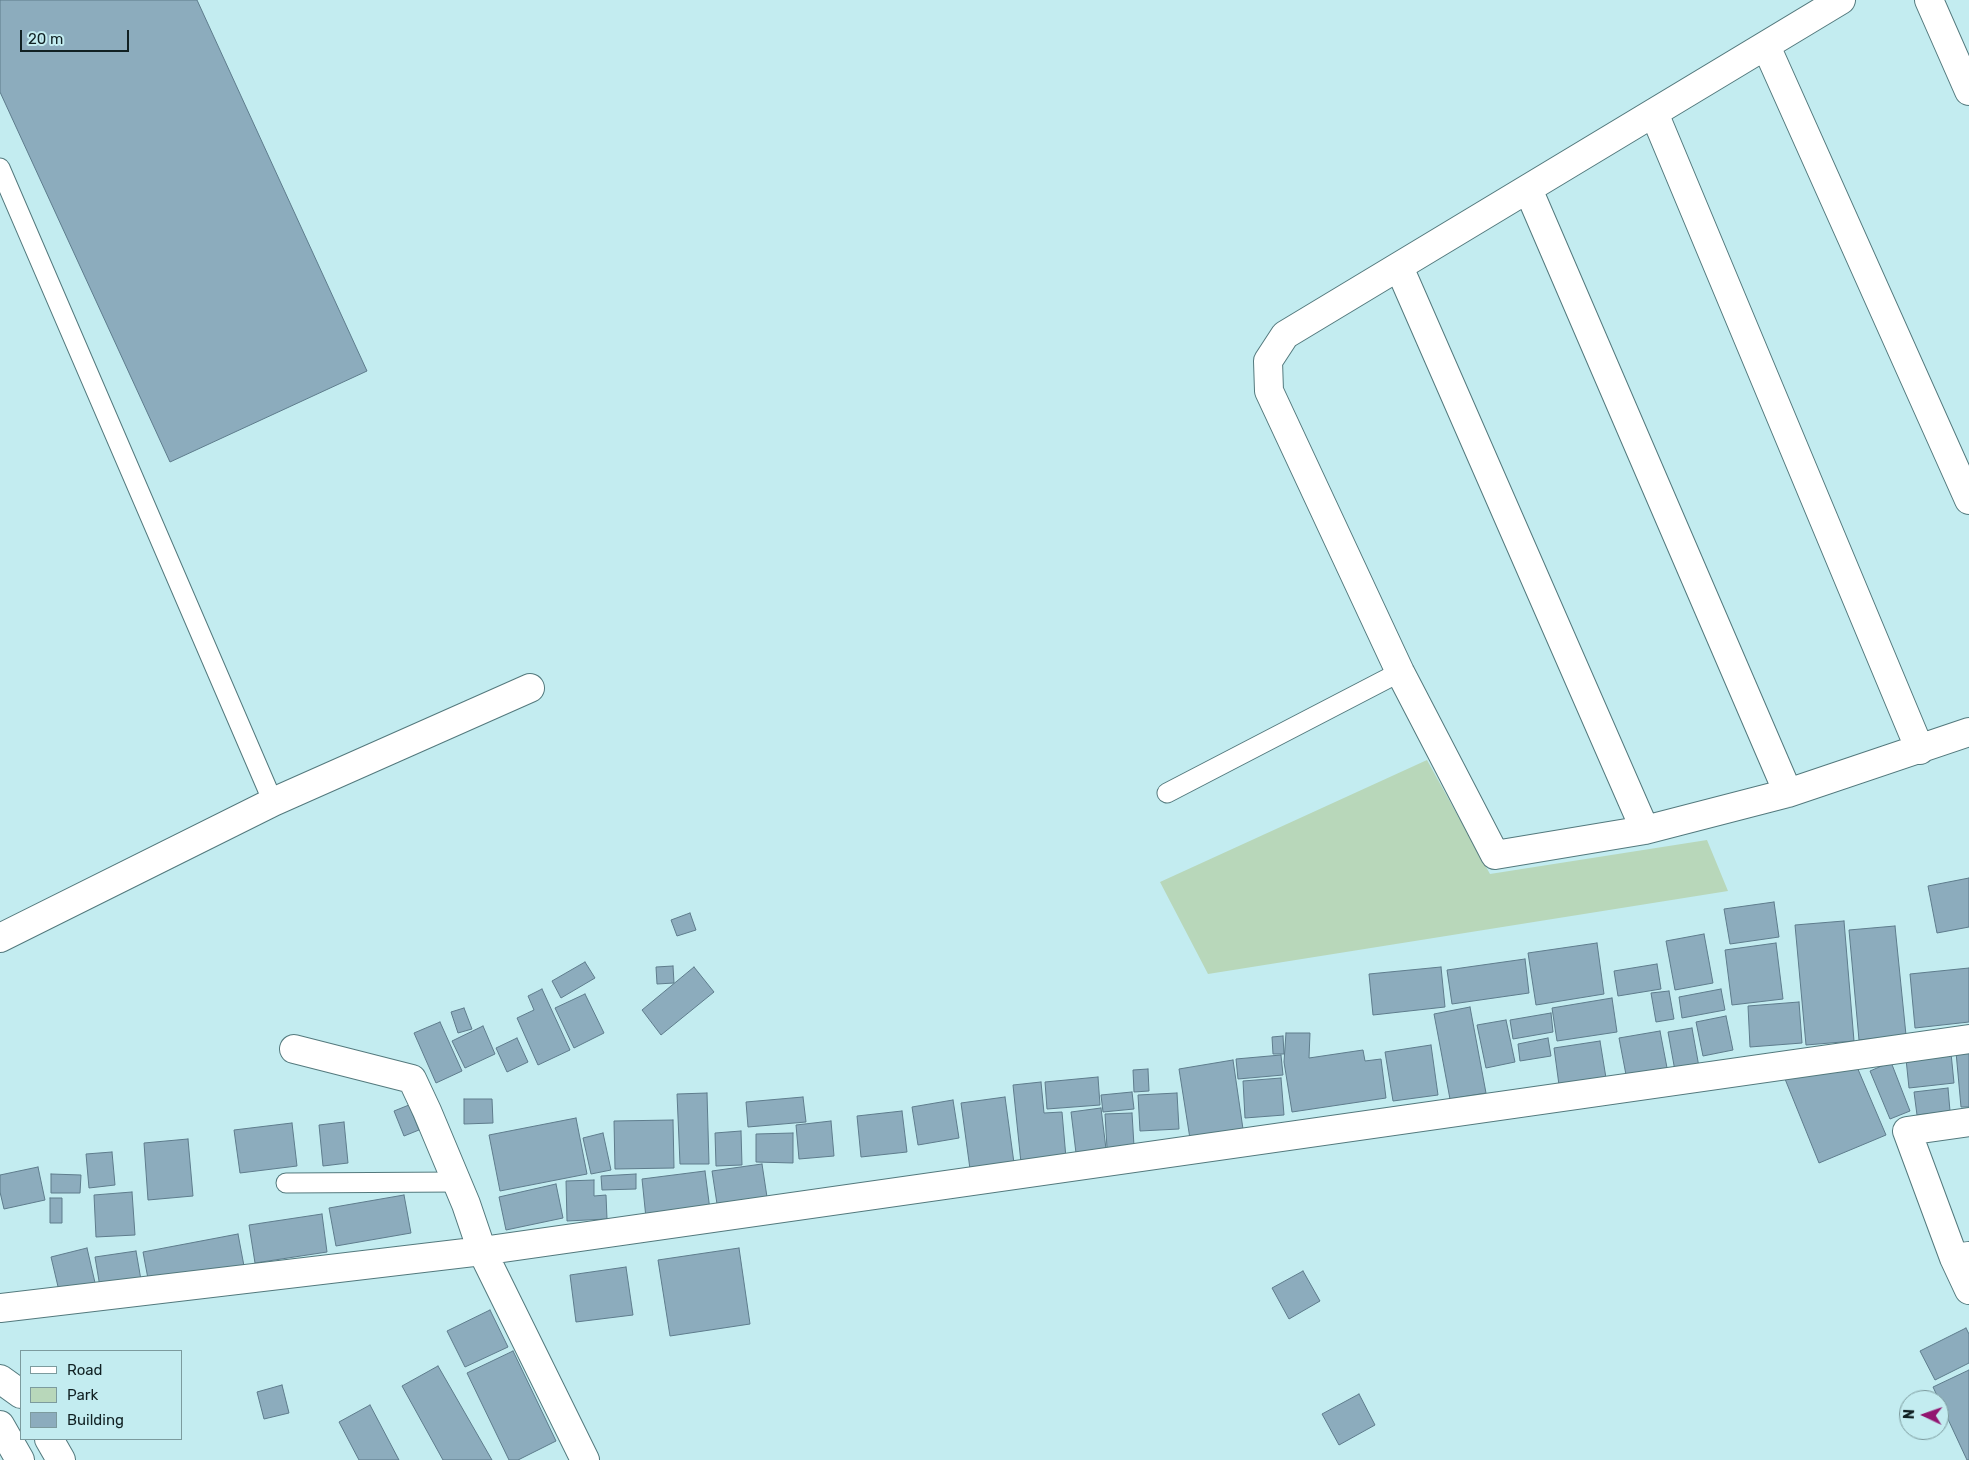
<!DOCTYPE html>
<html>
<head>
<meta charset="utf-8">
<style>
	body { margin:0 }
	#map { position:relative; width:1969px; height:1460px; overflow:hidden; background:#c3ecf0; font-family:Rubik,sans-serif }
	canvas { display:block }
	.legend { position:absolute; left:20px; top:1350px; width:162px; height:90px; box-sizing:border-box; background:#c3ecf0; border:1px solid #7c9b9e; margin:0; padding:6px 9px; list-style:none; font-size:15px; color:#112123 }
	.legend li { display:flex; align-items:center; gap:10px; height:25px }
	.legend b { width:25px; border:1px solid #7c9b9e }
	.north { position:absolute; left:1899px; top:1390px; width:50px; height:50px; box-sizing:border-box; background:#c3ecf0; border:1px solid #7c9b9e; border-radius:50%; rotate:273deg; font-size:14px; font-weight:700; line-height:20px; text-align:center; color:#112123 }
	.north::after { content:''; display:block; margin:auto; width:18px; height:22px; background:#921570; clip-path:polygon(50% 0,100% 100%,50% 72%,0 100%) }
	.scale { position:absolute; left:20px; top:30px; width:109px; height:22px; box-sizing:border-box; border:2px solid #112123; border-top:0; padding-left:6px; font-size:15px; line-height:18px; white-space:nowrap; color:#112123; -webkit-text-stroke:4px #c3ecf0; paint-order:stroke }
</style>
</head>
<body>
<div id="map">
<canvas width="1969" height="1460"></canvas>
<ul class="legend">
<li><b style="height:6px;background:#fff"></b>Road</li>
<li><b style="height:14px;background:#b8d7ba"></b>Park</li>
<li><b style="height:14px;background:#8cacbd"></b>Building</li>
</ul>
<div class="north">N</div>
<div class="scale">20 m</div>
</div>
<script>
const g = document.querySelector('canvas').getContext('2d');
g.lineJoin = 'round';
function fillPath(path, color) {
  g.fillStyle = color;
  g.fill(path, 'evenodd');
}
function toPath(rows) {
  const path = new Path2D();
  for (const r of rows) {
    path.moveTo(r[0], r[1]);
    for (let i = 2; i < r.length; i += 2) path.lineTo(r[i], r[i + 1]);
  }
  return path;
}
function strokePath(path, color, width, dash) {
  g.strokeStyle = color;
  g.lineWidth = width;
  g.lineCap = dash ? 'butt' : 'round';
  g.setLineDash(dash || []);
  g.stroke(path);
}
const green = toPath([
	[1427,760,1490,874,1707,840,1728,891,1208,974,1160,882]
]);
const building = toPath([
	[0,0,197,0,367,371,170,462,0,92,0,0],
	[1969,878,1969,927,1937,933,1928,886,1969,878],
	[1774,902,1779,937,1730,944,1724,909,1774,902],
	[690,913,696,930,677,936,671,920,690,913],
	[1844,921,1854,1041,1806,1045,1795,925,1844,921],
	[1895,926,1906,1035,1859,1040,1849,930,1895,926],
	[1704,934,1713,983,1675,990,1666,941,1704,934],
	[1597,943,1604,994,1536,1005,1528,953,1597,943],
	[1776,943,1783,999,1732,1005,1725,950,1776,943],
	[1525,959,1529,993,1452,1004,1447,970,1525,959],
	[585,962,595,978,561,998,552,981,585,962],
	[1657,964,1661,989,1618,996,1614,971,1657,964],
	[673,966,674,983,657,984,656,967,673,966],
	[694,967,714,992,661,1035,642,1010,694,967],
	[1441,967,1445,1007,1373,1015,1369,974,1441,967],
	[1969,968,1969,1022,1915,1028,1910,974,1969,968],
	[542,989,570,1050,538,1065,517,1018,534,1010,528,996,542,989],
	[1721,989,1725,1010,1682,1018,1679,997,1721,989],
	[1669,991,1674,1019,1656,1022,1651,993,1669,991],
	[585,994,604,1033,574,1048,555,1008,585,994],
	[1612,998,1617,1032,1557,1041,1552,1008,1612,998],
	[1799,1002,1802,1043,1750,1047,1748,1006,1799,1002],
	[1470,1007,1486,1093,1450,1099,1434,1014,1470,1007],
	[464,1008,472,1029,458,1033,451,1012,464,1008],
	[1551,1013,1553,1032,1513,1039,1510,1020,1551,1013],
	[1726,1016,1733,1050,1703,1056,1696,1022,1726,1016],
	[1506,1020,1515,1062,1486,1068,1477,1025,1506,1020],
	[440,1022,462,1071,436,1083,414,1033,440,1022],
	[483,1026,495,1054,465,1068,452,1041,483,1026],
	[1692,1028,1699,1067,1675,1071,1668,1032,1692,1028],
	[1660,1031,1668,1073,1627,1080,1619,1038,1660,1031],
	[1286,1033,1310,1033,1309,1058,1363,1050,1365,1061,1381,1059,1386,1098,1292,1112,1284,1062,1286,1033],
	[1283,1036,1284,1054,1273,1054,1272,1037,1283,1036],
	[517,1038,528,1062,507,1072,496,1048,517,1038],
	[1548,1038,1551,1056,1520,1061,1518,1044,1548,1038],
	[1600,1041,1606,1078,1559,1085,1554,1048,1600,1041],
	[1431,1045,1438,1095,1393,1101,1385,1052,1431,1045],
	[1969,1051,1969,1107,1961,1107,1956,1052,1969,1051],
	[1951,1053,1954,1083,1909,1088,1906,1059,1951,1053],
	[1281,1055,1283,1075,1238,1079,1236,1059,1281,1055],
	[1233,1060,1244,1136,1191,1145,1179,1069,1233,1060],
	[1891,1062,1910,1111,1890,1119,1870,1071,1891,1062],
	[1857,1067,1886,1135,1819,1163,1785,1079,1857,1067],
	[1148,1069,1149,1091,1134,1092,1133,1070,1148,1069],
	[1098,1077,1100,1105,1047,1109,1045,1082,1098,1077],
	[1281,1078,1284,1115,1245,1118,1243,1081,1281,1078],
	[1041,1082,1044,1113,1062,1112,1066,1158,1021,1163,1013,1085,1041,1082],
	[1948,1088,1950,1111,1917,1115,1914,1092,1948,1088],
	[1132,1092,1134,1109,1103,1112,1101,1095,1132,1092],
	[707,1093,709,1164,680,1164,677,1094,707,1093],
	[1177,1093,1179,1129,1140,1131,1138,1095,1177,1093],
	[803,1097,806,1122,748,1127,746,1102,803,1097],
	[1005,1097,1014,1163,970,1169,961,1103,1005,1097],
	[464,1099,492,1099,493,1123,464,1124,464,1099],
	[953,1100,959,1138,918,1145,912,1107,953,1100],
	[409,1105,419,1130,404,1136,394,1111,409,1105],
	[1101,1108,1106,1149,1076,1153,1071,1112,1101,1108],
	[902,1111,907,1152,861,1157,857,1116,902,1111],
	[1132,1113,1134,1146,1107,1148,1105,1114,1132,1113],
	[576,1118,587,1174,500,1191,489,1135,576,1118],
	[673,1120,674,1168,615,1169,614,1121,673,1120],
	[831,1121,834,1156,799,1159,796,1125,831,1121],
	[344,1122,348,1163,323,1166,319,1125,344,1122],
	[292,1123,297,1166,240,1173,234,1130,292,1123],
	[741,1131,742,1165,716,1166,715,1133,741,1131],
	[603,1133,611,1170,591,1174,583,1138,603,1133],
	[793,1133,793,1163,756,1162,756,1134,793,1133],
	[188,1139,193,1196,148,1200,144,1143,188,1139],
	[112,1152,115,1185,89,1188,86,1154,112,1152],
	[762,1164,767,1197,717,1204,712,1171,762,1164],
	[38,1167,45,1200,4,1209,0,1192,0,1175,38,1167],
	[705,1171,710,1210,646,1218,642,1179,705,1171],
	[51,1174,81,1175,80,1193,51,1193,51,1174],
	[636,1174,636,1189,602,1190,601,1176,636,1174],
	[594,1180,594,1196,606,1195,607,1219,567,1221,566,1181,594,1180],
	[556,1184,563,1218,506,1230,499,1197,556,1184],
	[132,1192,135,1235,96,1237,94,1195,132,1192],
	[404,1195,411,1233,336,1246,329,1208,404,1195],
	[50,1198,62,1198,62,1223,50,1223,50,1198],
	[322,1214,327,1252,255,1263,249,1225,322,1214],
	[238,1234,244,1266,149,1284,143,1252,238,1234],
	[87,1248,96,1287,60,1295,51,1257,87,1248],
	[739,1248,750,1324,670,1336,658,1260,739,1248],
	[136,1251,141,1280,100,1287,95,1257,136,1251],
	[626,1267,633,1315,576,1322,570,1275,626,1267],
	[1303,1271,1320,1301,1289,1319,1272,1288,1303,1271],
	[490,1310,508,1347,465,1367,447,1331,490,1310],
	[1966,1328,1969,1334,1969,1363,1935,1380,1920,1351,1966,1328],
	[513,1351,556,1441,518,1460,509,1460,467,1373,513,1351],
	[438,1366,492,1460,443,1460,402,1386,438,1366],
	[1969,1370,1969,1460,1967,1460,1933,1387,1969,1370],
	[282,1385,289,1413,264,1419,257,1392,282,1385],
	[1359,1394,1375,1425,1339,1445,1322,1414,1359,1394],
	[370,1405,399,1460,359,1460,339,1422,370,1405]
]);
const lane = toPath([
	[0,168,273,802],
	[1167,793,1400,672],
	[286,1183,457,1182]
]);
const street = toPath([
	[1841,0,1285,335,1268,361,1269,391,1400,672,1495,855,1645,830,1788,793,1969,732],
	[1929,0,1969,91],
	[1766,46,1969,500],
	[1654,113,1920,750],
	[1528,189,1788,793],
	[1399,267,1645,830],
	[0,938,273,802,530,688],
	[294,1049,412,1079,427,1111,466,1204,482,1251,585,1460],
	[1969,1122,1907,1131,1954,1258,1969,1256],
	[1954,1258,1969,1290],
	[0,1308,482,1251,1969,1039],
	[0,1379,21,1394],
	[0,1425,20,1460],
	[49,1439,61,1460]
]);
fillPath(green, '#b8d7ba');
fillPath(building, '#8cacbd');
strokePath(building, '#5e7c8c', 1);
strokePath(lane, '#53797d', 21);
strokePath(street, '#53797d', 30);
strokePath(lane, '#fff', 19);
strokePath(street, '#fff', 28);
</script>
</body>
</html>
